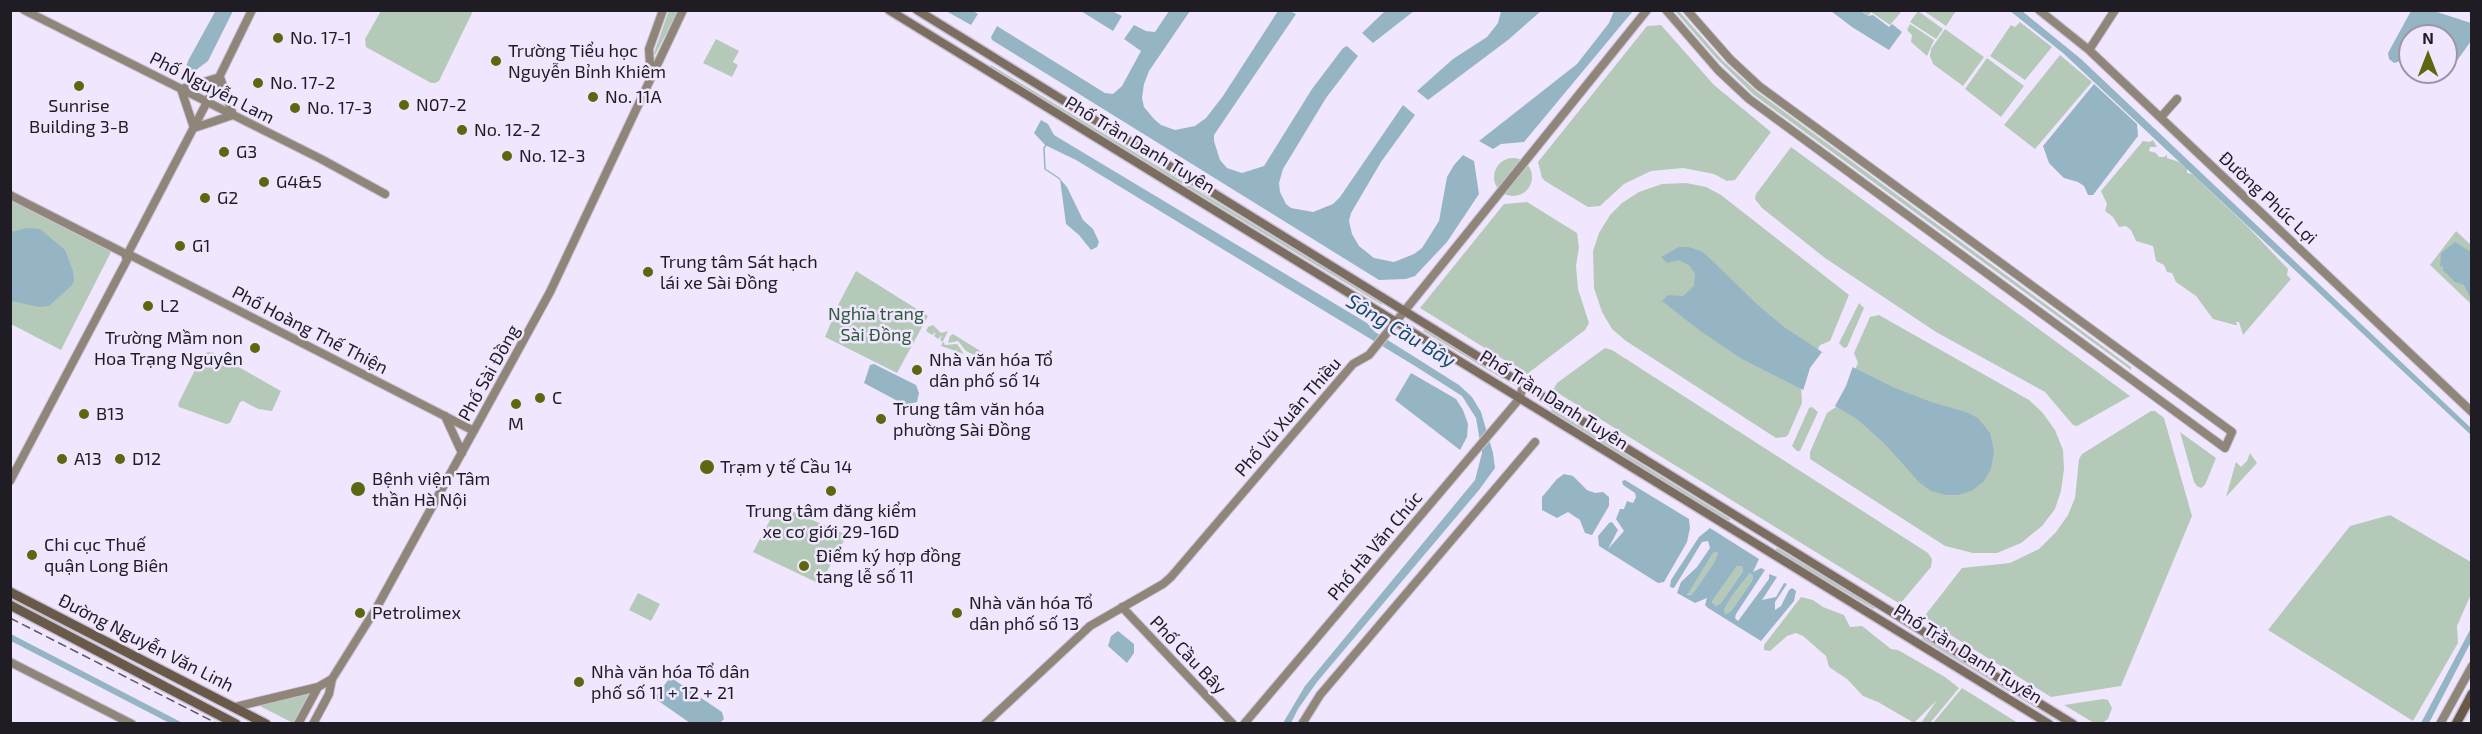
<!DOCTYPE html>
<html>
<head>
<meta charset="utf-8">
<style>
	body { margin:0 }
	#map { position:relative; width:2482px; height:734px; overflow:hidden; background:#f0e7fe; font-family:"Exo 2",sans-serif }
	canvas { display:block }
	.frame { position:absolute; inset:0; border:12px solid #1f1c24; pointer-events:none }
	.north { position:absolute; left:2398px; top:24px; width:60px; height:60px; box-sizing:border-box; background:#f0e7fe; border:2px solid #9c96a7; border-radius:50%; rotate:0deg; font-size:16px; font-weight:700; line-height:24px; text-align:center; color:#1f1c24 }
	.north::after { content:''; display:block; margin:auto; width:21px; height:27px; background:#5c680f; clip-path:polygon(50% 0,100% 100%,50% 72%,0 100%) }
</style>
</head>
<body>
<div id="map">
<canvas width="2482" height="734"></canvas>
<div class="frame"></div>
<div class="north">N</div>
</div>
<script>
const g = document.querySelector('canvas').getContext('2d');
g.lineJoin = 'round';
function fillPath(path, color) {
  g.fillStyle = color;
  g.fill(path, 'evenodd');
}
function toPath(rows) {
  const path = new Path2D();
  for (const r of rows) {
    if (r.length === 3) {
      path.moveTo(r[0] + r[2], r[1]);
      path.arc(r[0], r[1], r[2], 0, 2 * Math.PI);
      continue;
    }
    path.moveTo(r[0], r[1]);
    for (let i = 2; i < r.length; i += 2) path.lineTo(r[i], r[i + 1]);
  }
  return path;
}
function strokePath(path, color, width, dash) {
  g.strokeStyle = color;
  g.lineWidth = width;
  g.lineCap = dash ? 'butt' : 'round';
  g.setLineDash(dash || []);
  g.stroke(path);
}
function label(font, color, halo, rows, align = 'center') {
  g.font = font + ' "Exo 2",sans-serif';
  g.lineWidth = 5;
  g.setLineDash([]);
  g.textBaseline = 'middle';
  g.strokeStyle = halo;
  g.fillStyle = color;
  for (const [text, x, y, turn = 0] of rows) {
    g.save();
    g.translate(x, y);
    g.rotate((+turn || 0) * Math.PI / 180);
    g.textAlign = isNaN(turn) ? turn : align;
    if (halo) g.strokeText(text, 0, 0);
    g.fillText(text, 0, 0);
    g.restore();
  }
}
const green = toPath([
	[669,10,678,11,655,55,654,53],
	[381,11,381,10,473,11,439,81,435,83,431,83,366,47,365,39],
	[1675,11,1679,11,1723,61,1756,91,2131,367,2131,370,1754,95,1716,58],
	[1862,11,1902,11,1890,25,1871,12,1868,16],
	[1918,11,1943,29,1936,39,1910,22],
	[1924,11,1956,11,1946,26],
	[2020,22,2052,47,2025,80,1990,56,2011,25,2015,27],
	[1910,24,1934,40,1927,56,1911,42,1912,35,1907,30],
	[1661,25,1714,85,1771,132,1735,180,1727,181,1714,174,1683,168,1651,171,1624,184,1600,206,1588,207,1545,181,1542,178,1538,162,1647,26],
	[1945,29,1984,57,1963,86,1933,64,1930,56,1931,49],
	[716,39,739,51,733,62,738,65,732,77,703,63],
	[2060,55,2092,82,2035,149,2004,125],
	[1987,58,2024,86,2001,117,1965,89],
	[991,65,1381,302,1382,305,990,68],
	[2153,140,2157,147,2150,147,2149,151,2156,153,2159,157,2164,157,2167,155,2167,158,2179,162,2187,169,2187,173,2192,174,2247,226,2288,269,2287,275,2291,279,2243,335,2239,322,2236,322,2237,325,2235,325,2213,319,2196,296,2176,282,2172,273,2167,272,2164,265,2156,261,2153,246,2136,241,2131,230,2126,226,2119,227,2113,217,2105,211,2107,204,2101,191,2143,141,2150,142],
	[1791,147,2130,396,2077,426,2073,425,2045,392,1936,332,1825,258,1762,208,1755,199,1756,194],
	[1513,177,19],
	[1686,183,1706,187,1721,195,1849,295,1830,341,1820,345,1801,386,1802,403,1788,435,1785,437,1776,438,1626,341,1612,329,1602,312,1594,288,1593,251,1599,233,1610,215,1622,203,1639,192,1662,184],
	[10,199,107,248,111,252,61,350,11,324],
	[1527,202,1577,233,1579,247,1576,266,1578,289,1589,323,1585,330,1527,374,1420,308,1504,204],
	[2456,231,2471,245,2471,304,2430,265],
	[856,271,928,316,897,373,825,337,839,303],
	[1859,303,1864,308,1847,347,1844,348,1839,343],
	[1879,315,2029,400,2042,412,2055,430,2063,450,2064,469,2061,491,2055,509,2042,526,2021,543,1997,553,1973,553,1945,546,1810,459,1810,452,1827,413,1839,405,1858,363,1854,353,1870,317],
	[933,325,941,333,948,331,943,341,945,345,957,344,964,354,941,346,943,342,940,340,942,335,938,339,934,336,936,332,932,335,926,331,928,327],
	[1425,328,1505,377,1503,379,1423,331],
	[953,334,982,352,980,358,966,351,958,341,948,343,950,336],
	[1605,348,1612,350,1928,553,1932,559,1931,567,1900,604,1553,390,1557,383],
	[208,352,214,353,281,391,272,411,258,409,243,401,240,402,230,423,226,424,179,407,178,404,202,356],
	[1812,407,1818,412,1800,451,1797,451,1792,446,1809,408],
	[1552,409,1730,519,1728,522,1551,411],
	[2151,411,2155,411,2164,418,2192,516,2121,686,2051,697,1923,618,1962,568,2010,563,2039,549,2056,532,2068,515,2075,498,2079,459,2082,454],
	[2180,432,2216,458,2205,485,2201,488,2197,486,2194,482],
	[2250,453,2257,463,2226,497,2236,462,2241,467,2247,461],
	[778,505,847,535,820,584,753,552],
	[2390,515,2471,562,2471,594,2457,626,2458,643,2413,721,2268,630,2350,526],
	[1777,548,1875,607,1874,609,1775,551],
	[1717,552,1719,554,1715,561,1696,589,1691,595,1686,594,1713,553],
	[1737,566,1742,566,1743,571,1721,603,1716,606,1712,602,1713,600],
	[1750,573,1753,576,1752,581,1731,611,1726,614,1724,610,1732,596],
	[638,593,660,604,651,621,629,610],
	[1801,597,1813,600,1823,607,1844,615,1850,627,1862,626,1891,649,1898,650,1945,677,1959,688,1930,723,1921,723,1937,700,1914,723,1878,702,1863,696,1847,679,1829,667,1826,656,1803,636,1796,633,1787,636,1770,651,1764,650,1764,645],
	[1923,636,2066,723,2061,723,1922,639],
	[1962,688,2018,723,1933,723],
	[311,691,293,723,254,703],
	[2103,699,2108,700,2112,708,2108,719,2102,723,2094,723,2064,705]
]);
const water = toPath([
	[216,10,233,11,208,61,196,70,188,71,185,69,189,59],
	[946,11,973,11,978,14,971,25],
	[1081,11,1112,11,1122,16,1113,31],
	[1169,11,1190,11,1149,71,1144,84,1142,98,1144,107,1154,119,1161,125,1175,130,1195,126,1206,118,1223,96,1278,11,1290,11,1296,14,1214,135,1214,141,1220,160,1227,168,1242,173,1264,166,1312,89,1343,48,1347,46,1358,56,1326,98,1283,169,1279,183,1280,192,1286,204,1291,208,1313,212,1333,204,1340,197,1403,105,1415,115,1381,162,1351,213,1349,221,1352,234,1359,246,1374,258,1394,262,1414,254,1422,248,1439,221,1447,177,1454,165,1463,155,1474,161,1479,194,1447,242,1415,276,1406,279,1379,280,992,40,991,37,997,26,1105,93,1113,94,1122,86,1141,51,1124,39,1134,25,1146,31,1155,32],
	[1385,11,1414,11,1373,43,1362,33],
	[1501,11,1541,11,1508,40,1428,100,1417,91,1453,59,1487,37,1498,23],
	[1614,11,1633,11,1524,142,1501,144,1493,149,1479,141,1577,64,1609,23],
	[1831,11,1861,11,1868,16,1873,15,1889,27,1892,24,1902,32,1889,50,1852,27],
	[2010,11,2022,11,2081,59,2471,428,2471,435,2063,53],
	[2411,11,2434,11,2471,23,2471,41,2451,69,2446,68,2446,36,2410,36,2410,48,2401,61,2394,63,2389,59,2388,53],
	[2094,84,2137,124,2138,136,2093,195,2088,195,2084,186,2078,182,2064,178,2049,163,2043,146],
	[1041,120,1048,124,1054,135,1367,323,1375,332,1459,385,1472,397,1481,412,1493,453,1495,468,1479,490,1317,682,1298,709,1291,723,1283,723,1305,686,1475,480,1482,453,1476,418,1462,396,1415,366,1076,160,1045,145,1034,133],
	[1060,179,1067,187,1083,220,1093,229,1099,242,1097,247,1091,250,1079,235,1066,224],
	[27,228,40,229,65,250,73,271,74,281,72,285,49,306,39,307,11,301,11,232],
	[2455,242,2471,252,2471,299,2464,285,2455,282,2443,270,2443,266,2440,267,2441,253],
	[1679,247,1689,247,1703,252,1759,306,1784,327,1822,352,1895,388,1931,402,1966,412,1978,418,1990,433,1994,451,1991,469,1984,481,1973,490,1959,495,1946,495,1931,491,1920,483,1884,443,1857,419,1837,407,1742,359,1699,330,1662,301,1668,295,1683,296,1694,286,1695,274,1690,266,1679,260,1667,263,1661,257],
	[874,364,916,385,919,393,917,402,905,405,864,383,870,365],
	[1411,373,1456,399,1463,410,1468,424,1467,437,1460,450,1395,400],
	[1564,474,1573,476,1587,490,1595,493,1603,492,1609,497,1609,506,1592,535,1585,533,1580,520,1568,512,1557,518,1542,510,1542,497,1557,479],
	[1625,480,1689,519,1690,528,1687,542,1664,582,1658,583,1599,546,1598,536,1609,523,1612,522,1618,530,1608,549,1624,531,1616,519,1620,509,1624,509,1627,501,1633,503,1636,497,1635,493,1623,485,1622,481],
	[1710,528,1759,559,1753,572,1761,568,1765,570,1736,614,1735,618,1738,621,1769,579,1769,574,1777,577,1762,600,1776,597,1784,583,1787,584,1775,602,1775,610,1781,606,1789,590,1792,588,1796,591,1794,601,1761,641,1708,608,1705,605,1707,598,1695,603,1677,593,1681,582,1697,567,1710,548,1708,541,1702,542,1674,588,1670,587,1671,580,1699,537],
	[1717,552,1718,554,1715,561,1696,589,1691,595,1687,595,1713,553],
	[1737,566,1742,566,1743,571,1721,603,1716,606,1712,602,1713,600],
	[1750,573,1753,576,1752,581,1731,611,1726,614,1724,610,1732,596],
	[2471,628,2471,642,2429,723,2421,723],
	[1118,631,1134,644,1134,653,1127,663,1108,646,1111,636],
	[669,679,673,679,722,712,724,719,720,723,690,723,657,700,656,696]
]);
const pier = toPath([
	[1822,352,1853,366,1846,386,1835,406,1803,391,1810,368]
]);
const stream = toPath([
	[1047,144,1044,148,1045,169,1060,179]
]);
const canal = toPath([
	[10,637,178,724]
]);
const secondary = toPath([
	[24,10,321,159,385,194],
	[252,10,207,102,126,257,132,256,474,431],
	[1666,10,1718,70,1749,99,2225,448,2232,432,1759,86,1730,59,1687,10],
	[2039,10,2089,50,2472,412],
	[2089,50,2115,10],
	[654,71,650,65,649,49,663,10],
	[181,89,220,77,233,115,194,128],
	[181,89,194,128],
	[2161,117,2177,99],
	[10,195,126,254],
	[445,416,462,453],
	[10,481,128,258],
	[1122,607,1233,724],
	[10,662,132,724],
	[235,707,318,687],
	[298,724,318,687,332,679],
	[313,724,329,694,332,679,377,607,550,292,683,10],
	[985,724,1090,626,1163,584,1171,577,1353,364,1369,355,1647,10],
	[1244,724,1520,398,1523,384],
	[1302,724,1320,695,1535,442],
	[2440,724,2472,666]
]);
const primary = toPath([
	[889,10,2049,724],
	[917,10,2073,724]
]);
const highway = toPath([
	[10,592,266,724],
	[10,605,236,724],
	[2456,724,2472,694]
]);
const rail = toPath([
	[10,618,218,724]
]);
const markers = [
	[278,38,6,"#5c680f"],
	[496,61,6,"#5c680f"],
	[258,83,6,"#5c680f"],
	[79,86,6,"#5c680f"],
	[593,97,6,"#5c680f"],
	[404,105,6,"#5c680f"],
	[295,108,6,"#5c680f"],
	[462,130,6,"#5c680f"],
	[224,152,6,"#5c680f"],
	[507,156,6,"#5c680f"],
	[264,182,6,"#5c680f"],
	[205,198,6,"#5c680f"],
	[180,246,6,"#5c680f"],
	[648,272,6,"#5c680f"],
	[148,306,6,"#5c680f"],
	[255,348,6,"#5c680f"],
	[917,370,6,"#5c680f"],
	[540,398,6,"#5c680f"],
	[516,404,6,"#5c680f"],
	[84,414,6,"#5c680f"],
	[881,419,6,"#5c680f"],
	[62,459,6,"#5c680f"],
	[120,459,6,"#5c680f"],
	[707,467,8,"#5c680f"],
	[358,489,8,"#5c680f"],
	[831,491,6,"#5c680f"],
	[32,555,6,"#5c680f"],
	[804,566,6,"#5c680f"],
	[360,613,6,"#5c680f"],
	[957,613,6,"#5c680f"],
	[579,682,6,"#5c680f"]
];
const poiNames = [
	["No. 17-1",290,38],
	["Trường Tiểu học",508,51],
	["Nguyễn Bỉnh Khiêm",508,72],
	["No. 17-2",270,83],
	["No. 11A",605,97],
	["N07-2",416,105],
	["Sunrise",79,106,"center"],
	["Building 3-B",79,127,"center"],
	["No. 17-3",307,108],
	["No. 12-2",474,130],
	["G3",236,152],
	["No. 12-3",519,156],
	["G4&5",276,182],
	["G2",217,198],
	["G1",192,246],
	["Trung tâm Sát hạch",660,262],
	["lái xe Sài Đồng",660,283],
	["L2",160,306],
	["Trường Mầm non",243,338,"right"],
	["Hoa Trạng Nguyên",243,359,"right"],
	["Nhà văn hóa Tổ",929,360],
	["dân phố số 14",929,381],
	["C",552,398],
	["Trung tâm văn hóa",893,409],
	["phường Sài Đồng",893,430],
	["B13",96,414],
	["M",516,424,"center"],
	["A13",74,459],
	["D12",132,459],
	["Trạm y tế Cầu 14",720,467],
	["Bệnh viện Tâm",372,479],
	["thần Hà Nội",372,500],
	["Trung tâm đăng kiểm",831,511,"center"],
	["xe cơ giới 29-16D",831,532,"center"],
	["Chi cục Thuế",44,545],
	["quận Long Biên",44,566],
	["Điểm ký hợp đồng",816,556],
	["tang lễ số 11",816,577],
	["Nhà văn hóa Tổ",969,603],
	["dân phố số 13",969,624],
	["Petrolimex",372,613],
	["Nhà văn hóa Tổ dân",591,672],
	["phố số 11 + 12 + 21",591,693]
];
const streetNames = [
	["Phố Nguyễn Lam",212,88,27],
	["Phố Trần Danh Tuyên",1140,145,31],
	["Đường Phúc Lợi",2268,198,43],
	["Phố Hoàng Thế Thiện",310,330,27],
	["Phố Sài Đồng",489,373,-61],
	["Phố Trần Danh Tuyên",1554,400,32],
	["Phố Vũ Xuân Thiều",1288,417,-49],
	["Phố Hà Văn Chúc",1375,546,-50],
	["Đường Nguyễn Văn Linh",146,643,27],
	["Phố Trần Danh Tuyên",1968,654,32],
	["Phố Cầu Bây",1188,655,46]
];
const parkNames = [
	["Nghĩa trang",876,314],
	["Sài Đồng",876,335]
];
const waterNames = [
	["Sông Cầu Bây",1401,331,31]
];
fillPath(green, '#b5c9b9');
fillPath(water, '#96b5c4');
fillPath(pier, '#f0e7fe');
strokePath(stream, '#96b5c4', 1.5);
strokePath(canal, '#96b5c4', 6);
strokePath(secondary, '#cac2d7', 10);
strokePath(primary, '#cac2d7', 11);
strokePath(highway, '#cac2d7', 12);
strokePath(secondary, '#908579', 8);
strokePath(primary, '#7b6d5f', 8);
strokePath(highway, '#685948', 9);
strokePath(rail, '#5b5763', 1.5, [9, 4.5]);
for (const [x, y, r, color] of markers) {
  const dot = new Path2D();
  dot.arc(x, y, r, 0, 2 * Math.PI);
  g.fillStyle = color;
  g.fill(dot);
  strokePath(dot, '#f0e7fe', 2);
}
label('18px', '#1f1c24', '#f0e7fe', poiNames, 'left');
label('18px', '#1f1c24', '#f0e7fe', streetNames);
label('18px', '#305b3d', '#f0e7fe', parkNames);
label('italic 20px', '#104d64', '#f0e7fe', waterNames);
</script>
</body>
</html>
